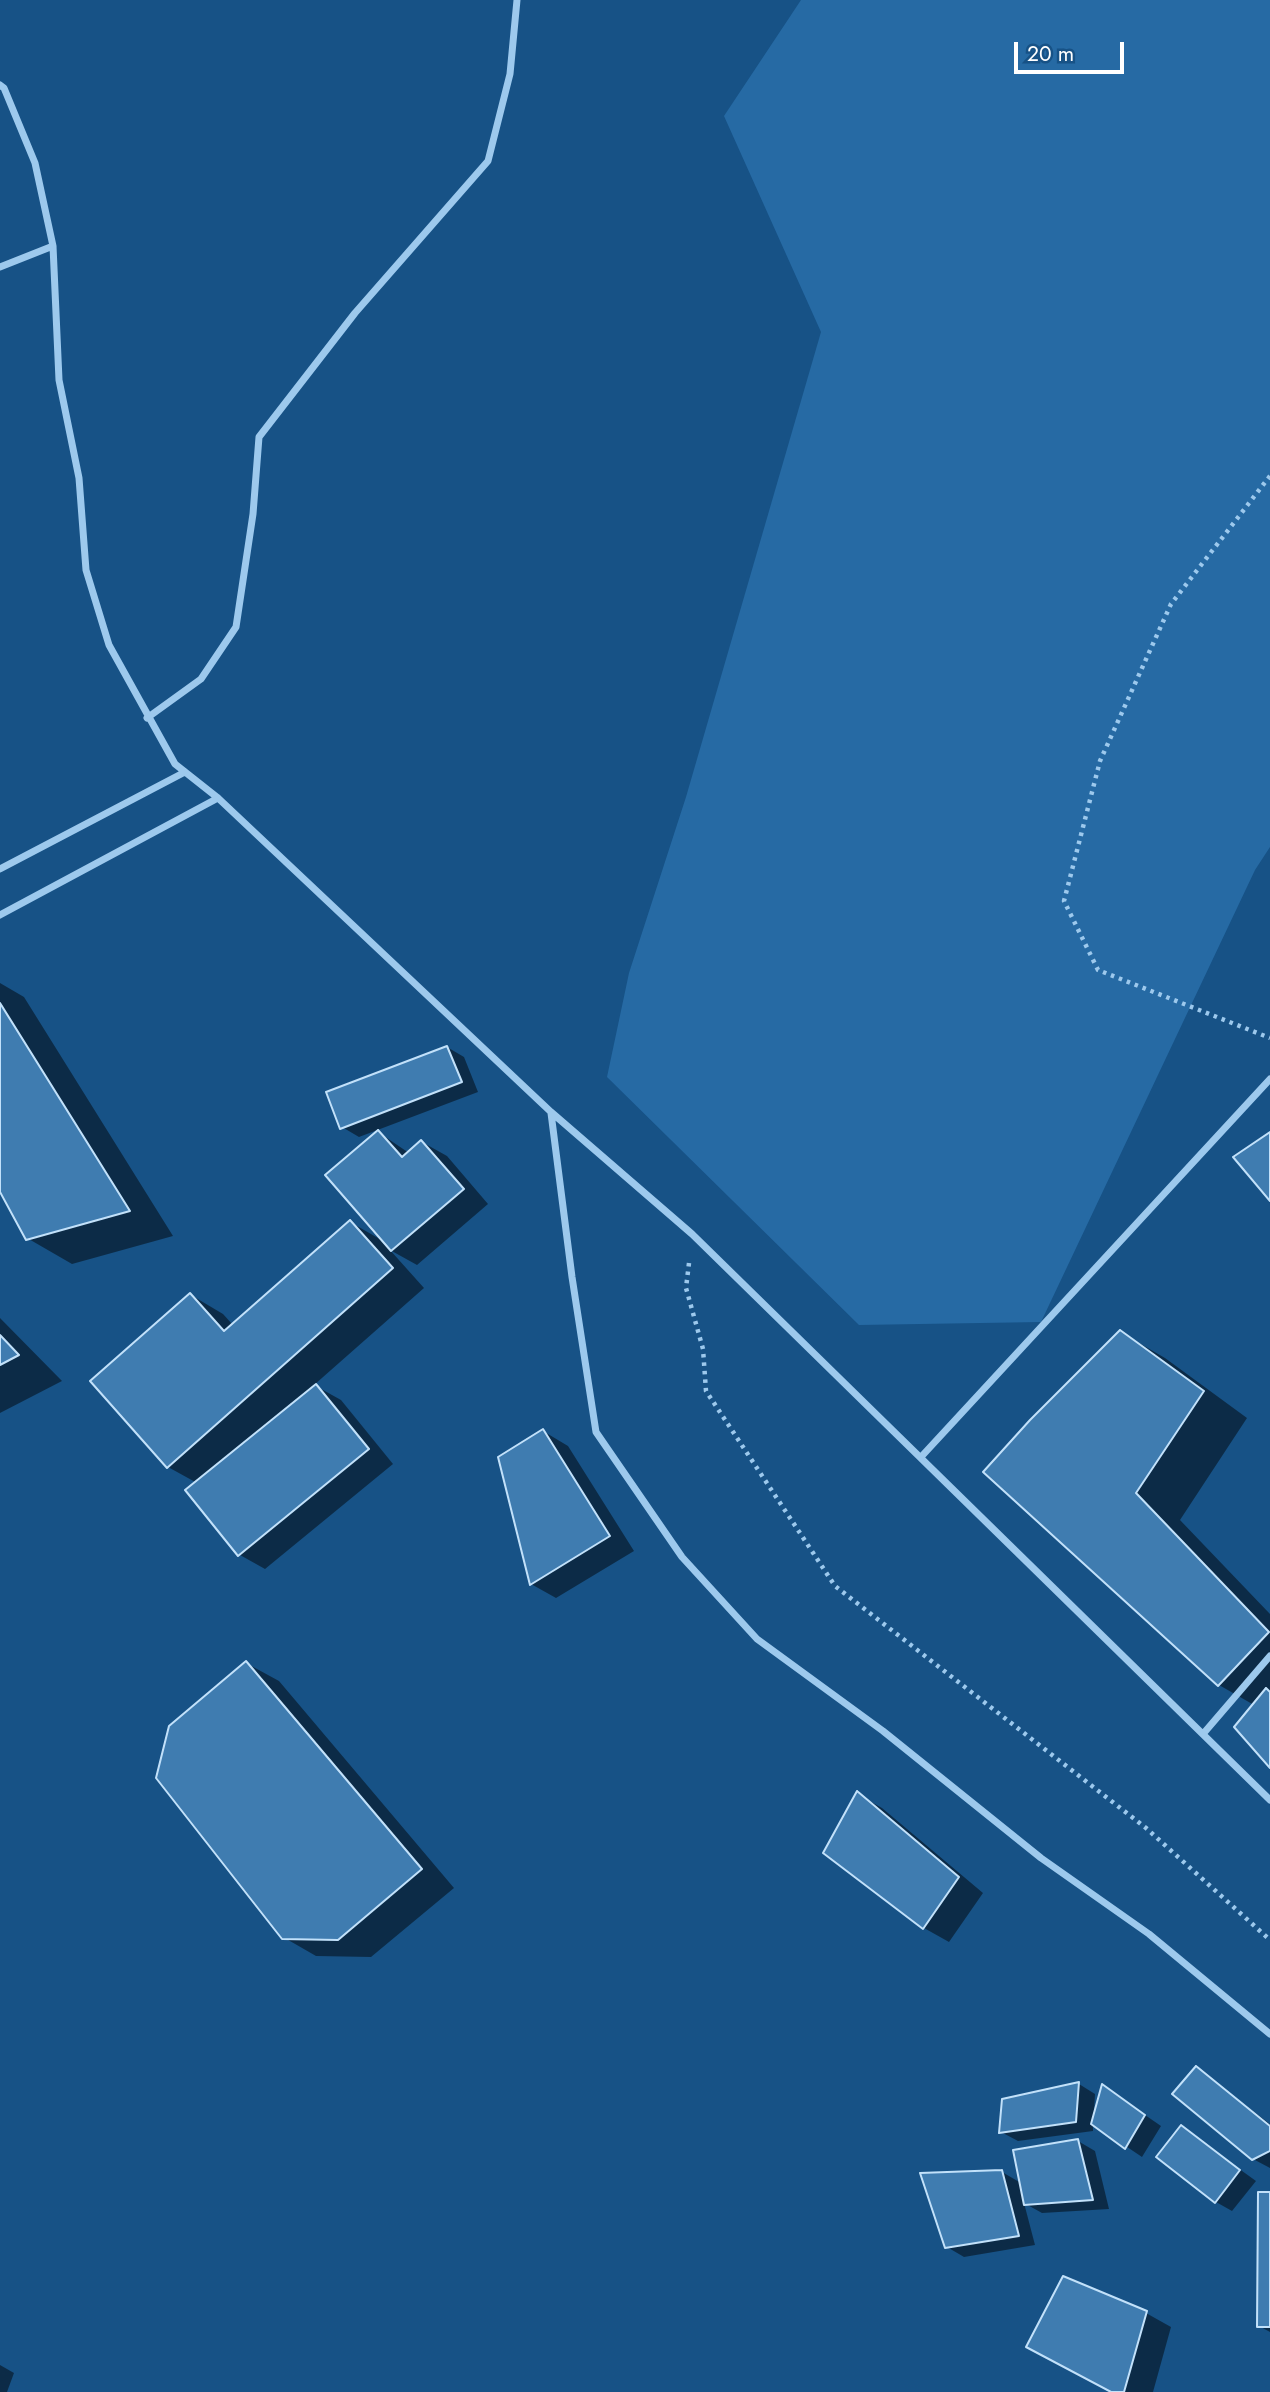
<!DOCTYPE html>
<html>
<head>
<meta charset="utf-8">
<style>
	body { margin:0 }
	#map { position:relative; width:1270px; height:2392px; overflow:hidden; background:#175286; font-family:Jost,sans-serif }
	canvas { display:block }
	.scale { position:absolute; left:1014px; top:42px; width:110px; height:32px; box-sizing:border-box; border:4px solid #fff; border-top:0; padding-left:9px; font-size:21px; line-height:24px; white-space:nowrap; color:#fff; -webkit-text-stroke:5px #175286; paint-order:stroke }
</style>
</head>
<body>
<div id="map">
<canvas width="1270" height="2392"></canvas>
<div class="scale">20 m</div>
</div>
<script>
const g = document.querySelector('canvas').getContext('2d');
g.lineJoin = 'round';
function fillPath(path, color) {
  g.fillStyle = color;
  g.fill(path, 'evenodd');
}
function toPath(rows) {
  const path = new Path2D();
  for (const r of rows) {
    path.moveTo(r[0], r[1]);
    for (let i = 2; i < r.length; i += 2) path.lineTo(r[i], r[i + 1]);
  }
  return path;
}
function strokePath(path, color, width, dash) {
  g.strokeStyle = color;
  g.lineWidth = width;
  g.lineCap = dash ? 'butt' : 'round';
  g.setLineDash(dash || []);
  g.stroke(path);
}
const green = toPath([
	[801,0,1270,0,1270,847,1255,870,1041,1322,859,1325,607,1077,629,973,686,797,821,332,724,116]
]);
const shadow = toPath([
	[0,983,24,997,173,1236,72,1264,27,1238,0,1189],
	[447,1047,464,1057,478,1092,359,1137,342,1127],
	[378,1132,409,1153,422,1142,447,1156,488,1204,417,1265,390,1250,424,1288,314,1385,341,1400,393,1464,265,1569,240,1555,187,1491,197,1483,168,1467,191,1295,223,1314,233,1325,350,1222,385,1242],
	[0,1318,62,1381,0,1413],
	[1120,1332,1165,1358,1247,1418,1180,1520,1270,1614,1270,1765,1254,1705,1219,1685,985,1472],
	[543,1431,568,1446,634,1551,556,1598,531,1584],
	[246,1663,279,1681,454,1888,371,1957,316,1956,283,1937],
	[857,1794,882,1808,983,1893,949,1942,924,1928],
	[1196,2068,1270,2124,1270,2168,1253,2159],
	[1079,2084,1095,2094,1094,2112,1103,2086,1161,2126,1142,2157,1093,2124,1093,2131,1018,2141,1001,2132],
	[1181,2127,1256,2181,1232,2211,1216,2202],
	[1078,2141,1095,2151,1109,2209,1042,2213,1024,2203,1035,2245,964,2257,947,2247,1002,2172,1021,2183],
	[1270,2194,1270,2332,1259,2326],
	[1146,2313,1171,2327,1153,2392,1112,2392],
	[0,2365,14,2373,7,2392,0,2392]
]);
const building = toPath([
	[0,1003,130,1211,26,1240,0,1192,0,1003],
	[447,1046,462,1082,340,1129,326,1092,447,1046],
	[378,1130,402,1157,421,1140,464,1189,391,1251,325,1175,378,1130],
	[1270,1132,1270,1201,1233,1157,1270,1132],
	[350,1220,393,1268,167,1468,90,1381,190,1293,224,1331,350,1220],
	[1120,1330,1204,1391,1136,1493,1269,1632,1218,1686,983,1472,1030,1420,1120,1330],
	[0,1335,19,1355,0,1365,0,1335],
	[316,1384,369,1449,238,1556,185,1490,316,1384],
	[543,1429,610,1536,530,1585,498,1457,543,1429],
	[246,1661,422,1869,338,1940,282,1939,156,1778,169,1726,246,1661],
	[1266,1688,1270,1692,1270,1768,1234,1727,1266,1688],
	[857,1791,959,1877,923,1929,823,1853,857,1791],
	[1196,2066,1270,2126,1270,2151,1252,2160,1172,2094,1196,2066],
	[1079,2082,1076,2122,999,2133,1002,2099,1079,2082],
	[1102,2084,1145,2115,1125,2149,1091,2124,1102,2084],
	[1181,2125,1240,2170,1215,2203,1156,2157,1181,2125],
	[1078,2139,1093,2200,1024,2205,1013,2150,1078,2139],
	[1002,2170,1019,2236,945,2248,920,2173,1002,2170],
	[1258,2192,1270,2192,1270,2327,1257,2327,1258,2192],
	[1063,2276,1147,2311,1124,2392,1111,2392,1026,2347,1063,2276]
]);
const path = toPath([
	[1270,476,1171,604,1100,761,1064,901,1098,970,1270,1038],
	[689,1263,686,1288,703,1349,706,1391,835,1586,1146,1828,1270,1940]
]);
const street = toPath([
	[0,85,4,88,35,163,53,246,59,380,79,478,86,570,109,645,175,764,218,798,551,1112,692,1234,1270,1800],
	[0,267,53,246],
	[147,718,201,679,236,627,253,514,259,437,355,313,488,161,510,74,517,0],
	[0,869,185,772],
	[0,915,218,798],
	[551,1113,572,1277,596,1432,682,1557,757,1639,883,1731,1041,1858,1149,1934,1270,2034],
	[921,1457,1270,1079],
	[1203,1734,1270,1656]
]);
fillPath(green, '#266aa4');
fillPath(shadow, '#0007');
fillPath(building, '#3f7cb0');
strokePath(building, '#c2e1fa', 2);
strokePath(path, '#9dc9ed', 4.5, [3.5, 5]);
strokePath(street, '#9dc9ed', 7);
</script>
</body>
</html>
